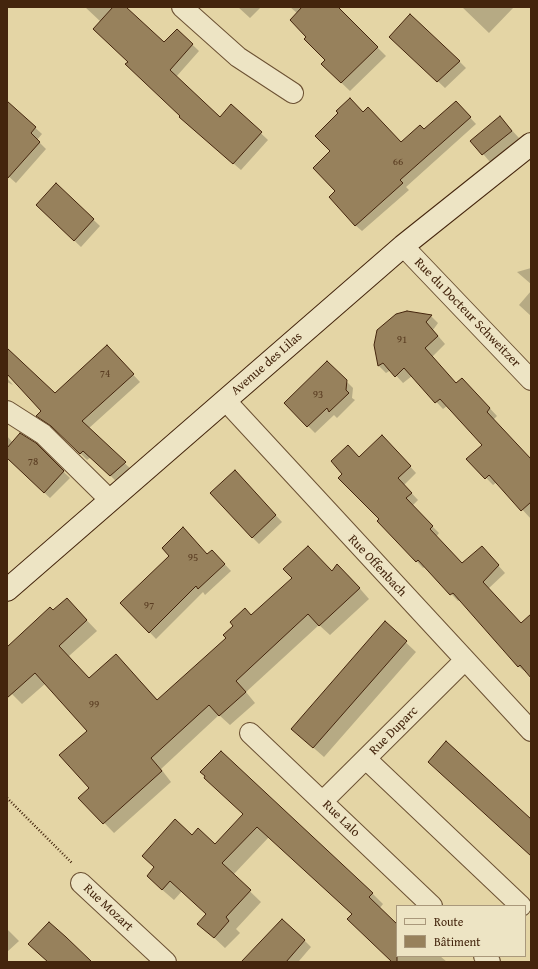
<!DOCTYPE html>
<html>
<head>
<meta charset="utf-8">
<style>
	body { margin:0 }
	#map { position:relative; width:538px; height:969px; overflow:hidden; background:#e4d5a5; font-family:"Gentium Book Plus",serif }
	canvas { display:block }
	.frame { position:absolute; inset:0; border:8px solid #44250d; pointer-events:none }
	.legend { position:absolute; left:396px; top:905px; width:130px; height:52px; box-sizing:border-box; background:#ede4c4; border:1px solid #a9987b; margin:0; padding:5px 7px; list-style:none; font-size:12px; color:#44250d }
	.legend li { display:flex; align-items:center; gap:8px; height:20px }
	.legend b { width:20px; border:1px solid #a9987b }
</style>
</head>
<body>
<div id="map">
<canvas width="538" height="969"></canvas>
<div class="frame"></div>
<ul class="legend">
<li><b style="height:5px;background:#ede4c4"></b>Route</li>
<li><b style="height:11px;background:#97815c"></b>Bâtiment</li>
</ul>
</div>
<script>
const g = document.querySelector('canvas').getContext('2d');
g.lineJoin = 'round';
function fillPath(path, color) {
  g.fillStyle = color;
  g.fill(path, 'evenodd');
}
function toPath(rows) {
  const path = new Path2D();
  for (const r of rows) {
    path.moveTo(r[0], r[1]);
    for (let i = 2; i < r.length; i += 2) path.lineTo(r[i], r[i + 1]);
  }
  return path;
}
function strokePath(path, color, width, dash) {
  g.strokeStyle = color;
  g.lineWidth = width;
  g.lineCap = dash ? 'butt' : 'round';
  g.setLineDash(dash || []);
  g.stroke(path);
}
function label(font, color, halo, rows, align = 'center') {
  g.font = font + ' "Gentium Book Plus",serif';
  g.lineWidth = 4;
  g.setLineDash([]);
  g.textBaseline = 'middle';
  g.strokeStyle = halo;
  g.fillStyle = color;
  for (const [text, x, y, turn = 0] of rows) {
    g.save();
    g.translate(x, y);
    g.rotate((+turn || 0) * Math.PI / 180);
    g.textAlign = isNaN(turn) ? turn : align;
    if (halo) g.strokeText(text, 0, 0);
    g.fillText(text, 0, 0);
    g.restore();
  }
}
const shadow = toPath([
	[85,7,125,7,164,43,177,30,199,51,176,77,220,118,231,105,268,140,241,170,187,124,181,116,129,62,101,22],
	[238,7,261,7,250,18],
	[290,7,331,7,357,27,386,56,350,91,331,73,326,60,307,36,297,13],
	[462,7,514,7,489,33],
	[397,43,459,61,466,68,445,88],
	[7,102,42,134,37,140,46,149,16,183,7,175],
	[462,109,476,124,406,187,409,190,362,231,355,225,337,191,331,151,363,113,401,144],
	[507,125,519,138,490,162,472,141],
	[56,184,100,226,81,247,44,212],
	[531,268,531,284,517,272],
	[531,291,531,316,519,305],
	[431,316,438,323,433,330,445,344,432,357,457,384,469,386,497,416,493,420,531,460,531,519,497,482,493,485,468,459,483,445,447,406,443,409,412,376,403,383,391,370,386,373,379,366,375,345],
	[114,354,140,382,88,429,132,470,117,482,91,457,87,460,59,432,45,423,38,416,43,411,7,373,7,365,55,395],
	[327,362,353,388,352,398,355,400,337,418,334,415,315,433,285,403],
	[7,378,13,385,7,382],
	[7,436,13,443,35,444,70,478,50,498,7,458],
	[389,443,416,473,404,485,418,500,412,506,439,533,436,537,463,564,488,554,505,573,488,589,521,624,531,621,531,676,519,667,460,600,458,601,425,567,423,568,378,521,380,519,360,459],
	[241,478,282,522,259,544,252,537],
	[207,555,219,558,231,571,205,595,203,592,156,639,122,603],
	[332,572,348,575,369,599,330,635,319,625,246,692,255,703,230,725,219,715,161,769,171,782,114,833,80,798,90,789,89,731,46,683,22,704,7,689,7,648,53,611,77,610,97,631,69,656,89,679,116,655,158,700,252,616],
	[385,623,416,652,324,757,292,729],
	[244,815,372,893,383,904,379,909,397,926,397,956,440,956,447,962,393,962,353,915,269,837,233,875,261,902,236,929,240,933,225,948,210,934,207,915,182,891,174,900,159,887,192,836,215,846],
	[7,929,19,941,7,952],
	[304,940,311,947,299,961,300,962,258,962]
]);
const building = toPath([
	[113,7,126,7,164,42,177,29,193,44,170,70,220,117,231,104,262,132,233,164,179,117,180,116,125,64,128,62,93,29,113,7],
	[302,7,338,7,378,47,341,83,321,64,325,60,304,39,306,37,290,20,302,7],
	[410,14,460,61,437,82,389,37,410,14],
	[350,98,363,112,368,107,401,142,420,125,424,129,456,101,471,117,400,180,403,183,355,226,329,197,335,191,313,168,330,151,315,136,338,113,336,111,350,98],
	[7,101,36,127,31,133,40,142,7,179,7,101],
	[500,116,512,131,482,155,470,141,500,116],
	[56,183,94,219,74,241,36,205,56,183],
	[407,311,432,315,426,322,438,336,425,348,456,383,462,378,490,408,487,412,531,459,531,502,521,511,489,475,485,479,466,459,482,445,440,399,435,403,404,368,395,377,383,363,378,366,374,345,377,330,396,314,407,311],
	[107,345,134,374,82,421,126,462,110,476,83,451,80,454,51,426,36,416,41,411,7,374,7,348,55,393,107,345],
	[327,361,347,380,346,390,349,393,329,412,327,408,307,427,284,403,327,361],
	[20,433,36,443,64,471,44,493,7,458,7,448,20,433],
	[382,435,411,466,398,478,412,493,406,498,433,526,430,529,462,563,482,546,499,565,483,582,521,623,531,614,531,678,520,665,518,667,453,593,450,595,418,560,416,562,377,521,379,519,338,478,342,474,331,461,348,445,359,457,382,435],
	[235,470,276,515,252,538,210,493,235,470],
	[183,527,207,554,212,550,225,564,198,589,196,586,149,633,120,603,169,556,162,548,183,527],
	[308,546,332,571,337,564,360,588,319,626,308,614,236,681,246,692,219,716,209,705,151,758,162,771,103,824,78,798,89,788,59,755,87,731,35,673,7,698,7,647,50,607,53,610,67,598,87,620,59,646,89,678,116,654,157,700,226,638,223,635,233,626,230,622,245,608,251,615,292,578,283,569,308,546],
	[385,621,407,641,313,748,291,729,385,621],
	[446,741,531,819,531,856,428,762,446,741],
	[221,751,373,893,369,897,397,924,397,962,392,962,347,919,352,914,257,827,222,863,251,890,226,917,229,921,214,938,197,924,206,914,170,881,162,890,147,876,154,867,142,856,175,819,192,835,198,828,215,844,243,814,204,778,205,776,200,772,221,751],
	[282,919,305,940,286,962,241,962,282,919],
	[49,922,66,937,92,962,48,962,28,944,49,922]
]);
const path = toPath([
	[7,798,72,863]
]);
const street = toPath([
	[182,7,238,57,293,93],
	[403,246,531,380],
	[225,400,531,731],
	[7,411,43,434,110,500],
	[250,733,432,906],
	[366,759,521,906],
	[323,801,465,660],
	[81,883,166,962],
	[484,956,490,962]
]);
const secondary = toPath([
	[7,590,403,246,531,144]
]);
const numberNames = [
	["66",398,162],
	["91",402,340],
	["74",105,374],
	["93",318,395],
	["78",33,462],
	["95",193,558],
	["97",149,606],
	["99",94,705]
];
const streetNames = [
	["Rue du Docteur Schweitzer",467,313,46],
	["Avenue des Lilas",267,364,-41],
	["Rue Offenbach",377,566,47],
	["Rue Duparc",394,731,-45],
	["Rue Lalo",341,819,44],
	["Rue Mozart",108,908,43]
];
fillPath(shadow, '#0003');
fillPath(building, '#97815c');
strokePath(building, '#44250d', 1);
strokePath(street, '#6c5133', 22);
strokePath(secondary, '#44250d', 24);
strokePath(path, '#44250d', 2.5, [1, 2]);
strokePath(street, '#ede4c4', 20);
strokePath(secondary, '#ede4c4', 22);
label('11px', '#593c21', null, numberNames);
label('13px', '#44250d', '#ede4c4', streetNames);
</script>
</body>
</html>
